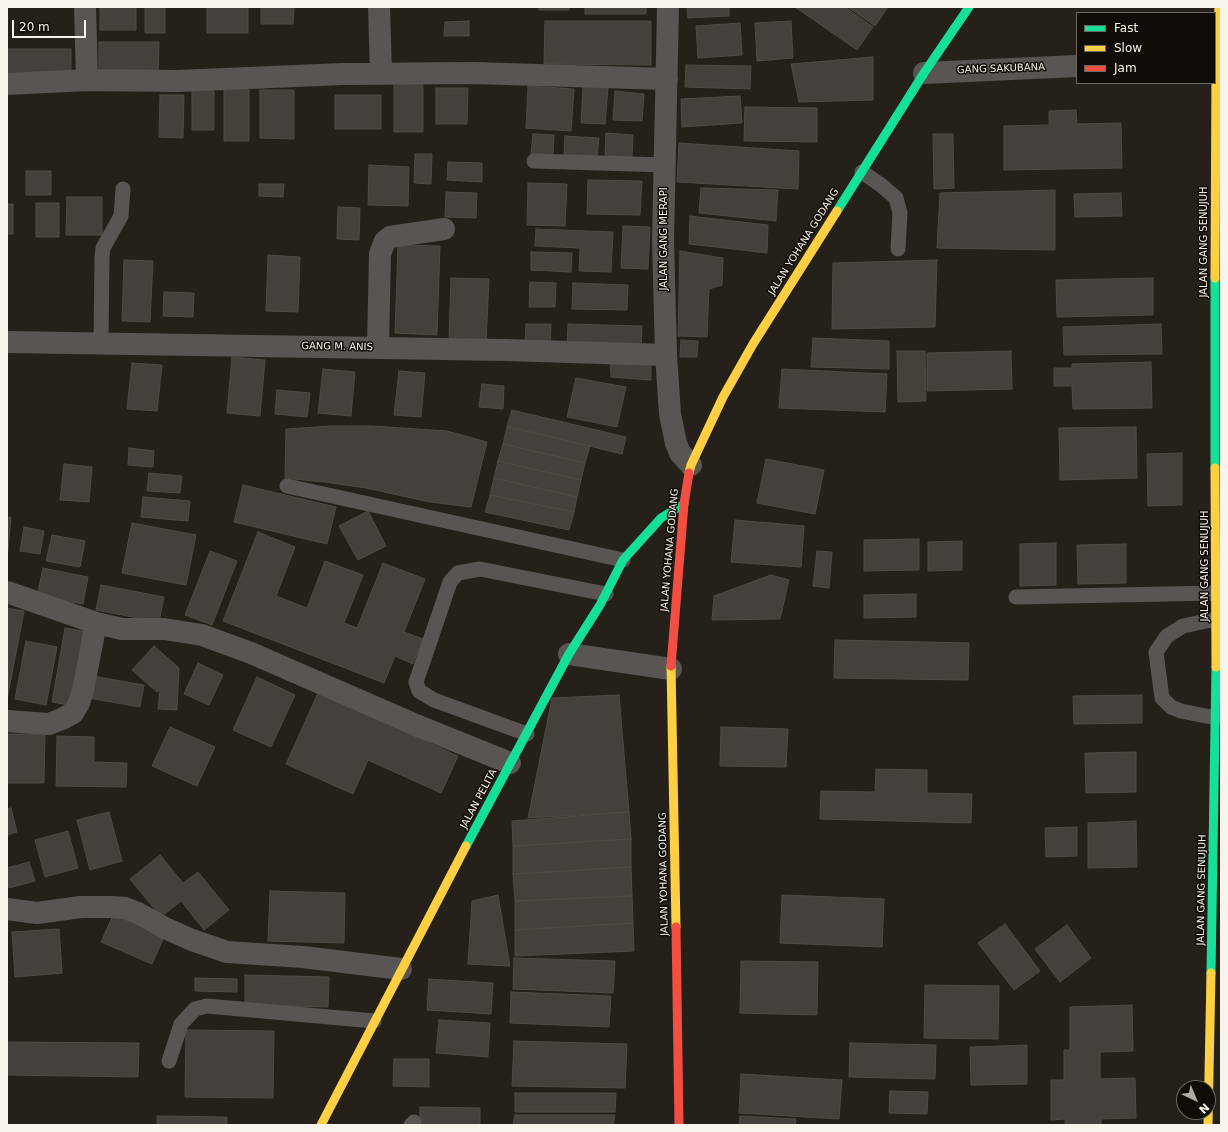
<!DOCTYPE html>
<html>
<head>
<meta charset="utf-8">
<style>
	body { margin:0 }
	#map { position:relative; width:1228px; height:1132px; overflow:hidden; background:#25211a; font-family:"DejaVu Sans",sans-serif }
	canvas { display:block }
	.frame { position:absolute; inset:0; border:8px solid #f9f4eb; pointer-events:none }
	.legend { position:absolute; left:1076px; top:12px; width:140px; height:72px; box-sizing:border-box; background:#100c07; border:1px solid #6d6962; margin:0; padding:5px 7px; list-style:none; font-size:12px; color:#f9f4eb }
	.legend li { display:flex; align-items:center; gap:8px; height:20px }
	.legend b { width:20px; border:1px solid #6d6962 }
	.north { position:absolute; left:1176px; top:1080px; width:40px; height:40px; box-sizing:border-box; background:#100c07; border:1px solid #6d6962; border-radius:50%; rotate:136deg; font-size:11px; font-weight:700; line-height:16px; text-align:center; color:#f9f4eb }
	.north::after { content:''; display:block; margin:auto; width:14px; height:18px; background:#afaaa2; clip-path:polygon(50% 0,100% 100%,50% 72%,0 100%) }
	.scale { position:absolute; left:12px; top:20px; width:74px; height:18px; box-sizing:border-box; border:2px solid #f9f4eb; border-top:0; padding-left:5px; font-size:12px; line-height:14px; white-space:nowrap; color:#f9f4eb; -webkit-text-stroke:3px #100c07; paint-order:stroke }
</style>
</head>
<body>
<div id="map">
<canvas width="1228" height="1132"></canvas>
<div class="frame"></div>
<ul class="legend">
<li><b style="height:5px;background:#16e098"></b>Fast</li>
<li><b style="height:5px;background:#ffcf43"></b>Slow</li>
<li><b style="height:5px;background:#f24e42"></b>Jam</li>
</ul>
<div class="north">N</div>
<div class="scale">20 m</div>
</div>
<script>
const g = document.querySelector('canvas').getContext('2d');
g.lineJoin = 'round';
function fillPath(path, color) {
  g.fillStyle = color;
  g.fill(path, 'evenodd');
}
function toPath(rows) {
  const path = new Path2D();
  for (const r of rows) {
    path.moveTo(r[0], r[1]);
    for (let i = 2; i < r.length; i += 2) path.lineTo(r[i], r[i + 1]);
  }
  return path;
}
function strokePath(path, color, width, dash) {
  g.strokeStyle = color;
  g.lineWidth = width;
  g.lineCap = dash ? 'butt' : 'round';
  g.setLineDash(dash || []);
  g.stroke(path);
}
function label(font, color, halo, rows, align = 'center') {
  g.font = font + ' "DejaVu Sans",sans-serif';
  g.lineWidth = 3;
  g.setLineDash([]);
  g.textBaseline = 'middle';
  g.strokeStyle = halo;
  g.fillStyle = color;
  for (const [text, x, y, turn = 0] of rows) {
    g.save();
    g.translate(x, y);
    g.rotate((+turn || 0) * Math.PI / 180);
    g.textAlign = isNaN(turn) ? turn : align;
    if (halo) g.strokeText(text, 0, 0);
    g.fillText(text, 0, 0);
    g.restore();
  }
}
const building = toPath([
	[100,7,136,7,136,30,100,30,100,7],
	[145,7,165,7,165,33,145,33,145,7],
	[207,7,248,7,248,33,207,33,207,7],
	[261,7,294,7,293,24,261,24,261,7],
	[539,7,569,7,569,10,539,10,539,7],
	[585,7,646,7,646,14,585,14,585,7],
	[687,7,729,7,729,16,688,18,687,7],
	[795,7,845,7,873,27,857,50,795,7],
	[848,7,888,7,875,26,848,7],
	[469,21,469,36,444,36,445,22,469,21],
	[545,21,651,21,651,65,544,64,545,21],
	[791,21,793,58,757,61,755,23,791,21],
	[740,23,742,55,698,58,696,26,740,23],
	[99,42,159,42,158,75,99,75,99,42],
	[7,49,71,49,71,75,7,75,7,49],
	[873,57,873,100,799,102,791,64,873,57],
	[686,65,751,66,750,89,685,87,686,65],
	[394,82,423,82,423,132,394,132,394,82],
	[528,86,574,89,571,131,526,128,528,86],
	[583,87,608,88,605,124,581,123,583,87],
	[436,88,468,88,467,124,436,124,436,88],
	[249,89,249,141,224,141,224,90,249,89],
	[192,90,214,90,214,130,192,130,192,90],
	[260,90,294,90,294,139,260,138,260,90],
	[615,91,644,94,642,121,613,120,615,91],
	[160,95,184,95,183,138,159,137,160,95],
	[335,95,381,95,381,129,335,129,335,95],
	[740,96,742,123,682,127,681,99,740,96],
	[745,107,817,108,817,142,744,141,745,107],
	[1076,110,1077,124,1121,123,1122,168,1004,170,1004,126,1049,125,1049,111,1076,110],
	[606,133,633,135,632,157,605,155,606,133],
	[533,134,554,135,553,155,531,154,533,134],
	[933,134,953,134,954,188,934,189,933,134],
	[565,136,599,138,597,157,564,155,565,136],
	[679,143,799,151,798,189,677,182,679,143],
	[415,154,432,154,431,184,414,183,415,154],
	[448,162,482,163,482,182,447,180,448,162],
	[369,165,409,167,408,206,368,205,369,165],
	[26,171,51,171,51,195,26,195,26,171],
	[588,180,642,181,640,215,587,214,588,180],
	[528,183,567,184,565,226,527,225,528,183],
	[259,184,284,184,283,197,259,196,259,184],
	[701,188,778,190,776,221,699,213,701,188],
	[1055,190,1055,250,937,248,940,193,1055,190],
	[446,192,477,193,476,218,445,217,446,192],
	[1121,193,1122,216,1075,217,1074,194,1121,193],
	[67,197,102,197,102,235,66,235,67,197],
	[36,203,59,203,59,237,36,237,36,203],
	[7,204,13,204,13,234,7,234,7,204],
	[338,207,360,208,359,240,337,239,338,207],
	[690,216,768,225,767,253,689,244,690,216],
	[623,226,650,227,648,269,621,268,623,226],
	[536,229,613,232,611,272,579,271,580,248,535,246,536,229],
	[398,245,440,246,437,335,395,333,398,245],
	[680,251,723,258,722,285,709,289,707,337,678,336,680,251],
	[531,252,572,253,571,272,531,270,531,252],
	[268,255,300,257,298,312,266,311,268,255],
	[124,260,153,261,150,322,122,321,124,260],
	[937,260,935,327,832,329,833,263,937,260],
	[451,278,489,279,486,342,449,340,451,278],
	[1153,278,1153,315,1057,317,1056,280,1153,278],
	[530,282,556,283,555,307,529,307,530,282],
	[573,283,628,285,627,310,572,309,573,283],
	[164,292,194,293,193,317,163,316,164,292],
	[526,324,551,324,550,344,525,343,526,324],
	[568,324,642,326,641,349,567,346,568,324],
	[1161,324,1162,354,1064,355,1063,327,1161,324],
	[813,338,889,341,889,369,811,367,813,338],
	[681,340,698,341,697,357,680,357,681,340],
	[897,351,925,351,926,401,898,402,897,351],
	[1011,351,1012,389,927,391,927,353,1011,351],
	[232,357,265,360,260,416,227,413,232,357],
	[610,357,651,360,651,380,611,377,610,357],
	[1151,362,1152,408,1073,409,1072,386,1054,386,1054,368,1072,368,1072,364,1151,362],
	[132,363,162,365,157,411,127,409,132,363],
	[323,369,355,372,351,416,318,413,323,369],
	[782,369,887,374,885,412,779,408,782,369],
	[399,371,425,373,421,417,394,415,399,371],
	[576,378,626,387,617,427,567,417,576,378],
	[482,384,504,386,503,409,479,407,482,384],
	[277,390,310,393,307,417,275,414,277,390],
	[512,410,626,437,622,454,507,426,512,410],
	[330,426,372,426,447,431,487,442,471,507,430,502,366,488,325,482,285,478,286,429,330,426],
	[507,427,590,446,585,463,503,444,507,427],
	[1136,427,1137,478,1060,480,1059,428,1136,427],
	[503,444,585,463,581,480,498,461,503,444],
	[129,448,154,451,153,467,128,465,129,448],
	[1182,453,1182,505,1148,506,1147,454,1182,453],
	[766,459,824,470,815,514,757,503,766,459],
	[498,461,581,480,577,497,494,478,498,461],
	[64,464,92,467,89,502,60,500,64,464],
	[149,473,182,476,180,493,147,491,149,473],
	[494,478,577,497,574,512,490,495,494,478],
	[243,485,336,507,327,544,234,522,243,485],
	[490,495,574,512,569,530,485,512,490,495],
	[143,497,190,501,188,521,141,517,143,497],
	[368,511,386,546,358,560,339,526,368,511],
	[7,517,11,517,7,560,7,517],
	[735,520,804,526,801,567,731,562,735,520],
	[132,523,196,535,186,585,122,573,132,523],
	[24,527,44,531,40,554,20,551,24,527],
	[258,532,295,547,276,596,307,608,325,561,363,575,344,623,357,628,383,563,425,579,404,632,423,639,413,664,395,656,384,683,223,621,258,532],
	[52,535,85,541,80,567,46,561,52,535],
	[919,539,919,570,864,571,864,540,919,539],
	[962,541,962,570,928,571,928,542,962,541],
	[1056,543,1056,585,1020,586,1020,544,1056,543],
	[1126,544,1126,583,1078,584,1077,545,1126,544],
	[210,551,237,561,212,625,185,615,210,551],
	[817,551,832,552,829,588,813,586,817,551],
	[43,568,88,577,83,604,37,596,43,568],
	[771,575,789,580,780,619,712,620,714,596,771,575],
	[101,585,164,597,159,622,96,610,101,585],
	[916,594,916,617,864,618,864,595,916,594],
	[7,608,24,611,7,700,7,608],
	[65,628,88,632,74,706,52,702,65,628],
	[835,640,969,643,968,680,834,678,835,640],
	[26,641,57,647,46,705,15,699,26,641],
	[154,646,179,668,177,710,158,709,160,690,157,692,132,670,154,646],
	[198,663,223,675,209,705,184,694,198,663],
	[92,676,144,685,140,707,88,698,92,676],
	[257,677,295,695,271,747,233,730,257,677],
	[318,693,458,756,441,793,368,760,353,794,286,764,318,693],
	[619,695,629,812,528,818,552,698,619,695],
	[1142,695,1142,723,1074,724,1073,696,1142,695],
	[170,727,215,747,197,786,152,766,170,727],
	[721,727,788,729,786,767,720,766,721,727],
	[7,734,45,734,44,783,7,783,7,734],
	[57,736,94,737,94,762,127,763,126,787,56,786,57,736],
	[1136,752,1136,792,1086,793,1085,753,1136,752],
	[876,769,927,770,927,793,972,794,971,823,820,819,821,791,875,792,876,769],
	[11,808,17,832,7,835,7,809,11,808],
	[109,812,122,861,90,870,77,820,109,812],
	[629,812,631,839,513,846,512,821,629,812],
	[1136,821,1137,867,1088,868,1088,823,1136,821],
	[1077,827,1077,856,1046,857,1045,828,1077,827],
	[68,831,78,868,45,877,35,840,68,831],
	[631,839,631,867,513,874,513,846,631,839],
	[160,855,183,883,198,872,229,910,204,930,181,901,161,917,130,879,160,855],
	[29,862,35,881,9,888,7,882,7,868,29,862],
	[631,867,632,896,515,901,513,874,631,867],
	[270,891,345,893,344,943,268,941,270,891],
	[498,895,510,966,468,964,472,901,498,895],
	[782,895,884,899,882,947,780,943,782,895],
	[632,896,633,923,515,930,515,901,632,896],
	[114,913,165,935,152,964,101,942,114,913],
	[633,923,634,951,515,956,515,930,633,923],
	[1005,924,1040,971,1014,990,978,943,1005,924],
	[1067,925,1091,958,1060,982,1035,949,1067,925],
	[59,929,62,973,15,977,12,932,59,929],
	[514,958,615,961,613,993,513,989,514,958],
	[741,961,818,962,817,1015,740,1013,741,961],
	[245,975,329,977,328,1007,245,1005,245,975],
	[195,978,237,979,237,992,195,991,195,978],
	[429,979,493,983,491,1014,427,1010,429,979],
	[925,985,999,986,998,1039,924,1038,925,985],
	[511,992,611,996,609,1027,510,1023,511,992],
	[1132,1005,1133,1051,1100,1052,1100,1079,1135,1078,1136,1118,1101,1119,1101,1125,1065,1125,1065,1119,1051,1120,1051,1080,1064,1080,1064,1050,1070,1050,1070,1007,1132,1005],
	[439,1020,490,1023,488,1057,436,1053,439,1020],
	[186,1030,274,1031,273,1098,185,1097,186,1030],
	[514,1041,627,1044,625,1088,512,1086,514,1041],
	[7,1042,139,1043,138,1077,7,1075,7,1042],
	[850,1043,936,1045,935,1079,849,1077,850,1043],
	[1027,1045,1027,1084,971,1085,970,1047,1027,1045],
	[394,1059,429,1059,429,1087,393,1086,394,1059],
	[741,1074,842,1080,839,1119,739,1113,741,1074],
	[890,1091,928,1092,927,1114,889,1113,890,1091],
	[515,1093,616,1093,615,1112,515,1112,515,1093],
	[420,1107,480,1108,480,1125,420,1125,420,1107],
	[515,1115,615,1115,613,1125,513,1125,515,1115],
	[157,1116,227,1117,227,1125,157,1125,157,1116],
	[740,1116,796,1119,795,1125,739,1125,740,1116]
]);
const lane = toPath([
	[534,161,665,165],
	[862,172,881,185,896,198,900,213,898,249],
	[101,343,102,257,103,248,121,216,123,189],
	[287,486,623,560],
	[1016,597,1216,593],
	[1216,718,1181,711,1171,707,1162,698,1156,652,1167,636,1183,626,1216,619],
	[527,734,434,700,419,691,416,682,450,582,458,573,480,569,606,594],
	[169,1061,181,1024,195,1009,207,1006,374,1021],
	[411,1125,414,1122]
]);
const street = toPath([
	[85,7,87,80],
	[379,7,381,74],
	[668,7,663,240,666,355,670,414,676,443,680,453,691,465],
	[924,73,1077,66],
	[7,84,87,80,177,81,343,74,474,73,667,79],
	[7,342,505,350,666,355],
	[378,347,380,254,385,241,390,237,444,229],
	[7,592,96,623,122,629,164,629,202,635,251,653,416,725,510,763],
	[569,654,671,669],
	[7,721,49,724,62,719,73,713,79,703,83,690,96,623],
	[7,909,37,913,81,907,112,907,125,908,138,913,165,928,192,940,227,952,303,957,401,969]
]);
const fast = toPath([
	[837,211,924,73,969,7],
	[1215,468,1215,278],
	[466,846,569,654,600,605,623,560,661,518,684,504],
	[1211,973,1216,667]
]);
const slow = toPath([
	[1215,278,1216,61,1219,7],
	[1215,468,1216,667],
	[689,473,691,465,723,397,753,344,837,211],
	[671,666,676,927],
	[321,1125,466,846],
	[1208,1125,1211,973]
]);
const jam = toPath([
	[671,666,684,504,689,473],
	[676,927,679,1125]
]);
const streetNames = [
	["GANG SAKUBANA",1001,69,-2],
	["JALAN GANG MERAPI",664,239,-90],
	["JALAN YOHANA GODANG",804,242,-58],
	["JALAN GANG SENUJUH",1204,242,-90],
	["GANG M. ANIS",337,347,1],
	["JALAN YOHANA GODANG",670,550,-85],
	["JALAN GANG SENUJUH",1205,566,-90],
	["JALAN PELITA",479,799,-62],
	["JALAN YOHANA GODANG",664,874,-91],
	["JALAN GANG SENUJUH",1202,890,-89]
];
fillPath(building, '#45403b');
strokePath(building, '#4f4a44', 1);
strokePath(lane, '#585552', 15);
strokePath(street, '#585552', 22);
strokePath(fast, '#16e098', 9);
strokePath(slow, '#ffcf43', 9);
strokePath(jam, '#f24e42', 9);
label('10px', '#f9f4eb', '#100c07', streetNames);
</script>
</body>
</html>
